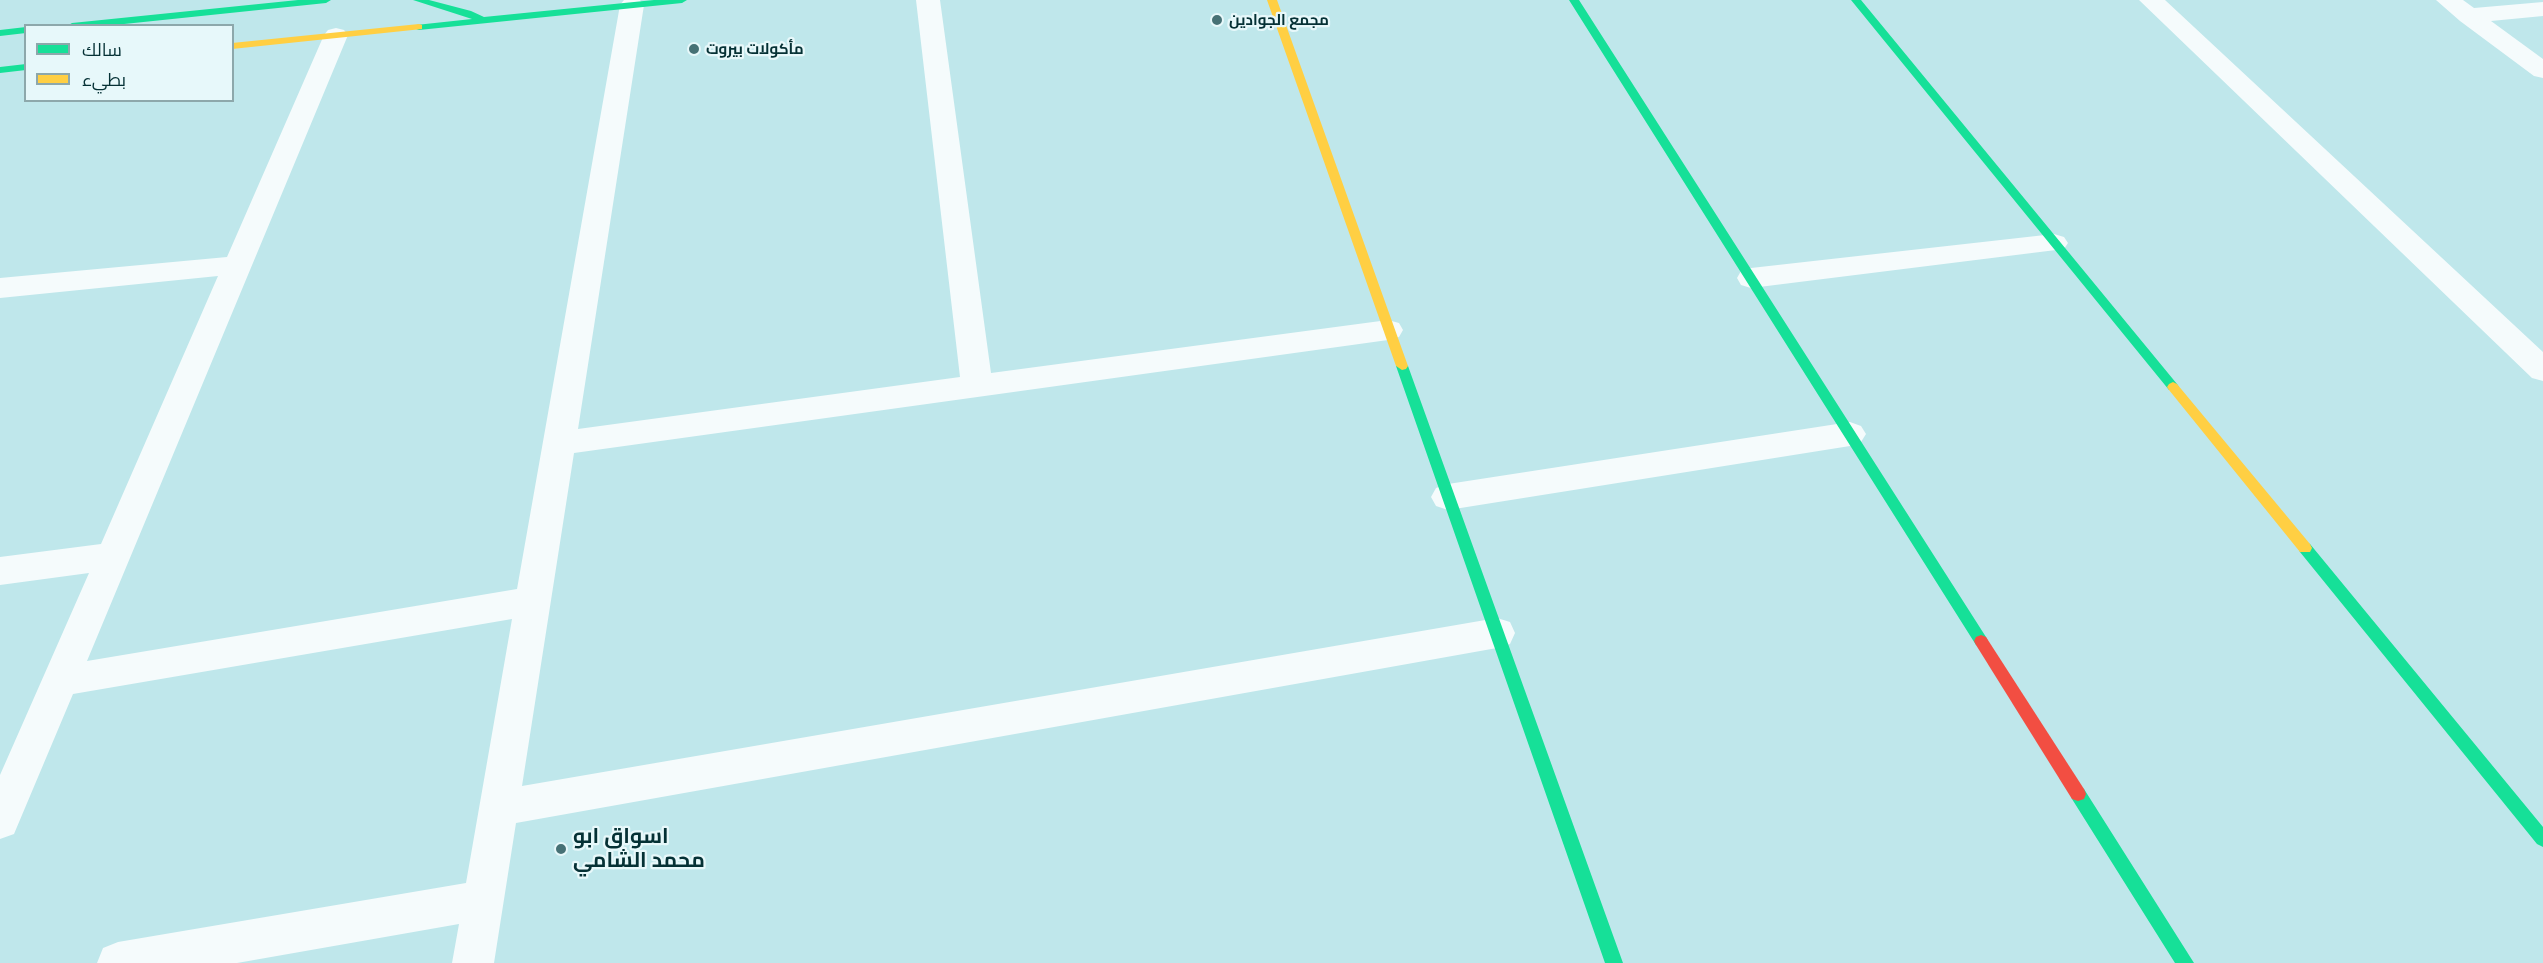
<!DOCTYPE html>
<html>
<head>
<meta charset="utf-8">
<style>
	body { margin:0 }
	#map { position:relative; width:2543px; height:963px; overflow:hidden; background:#bfe7eb; font-family:Raleway,Cairo,sans-serif }
	canvas { display:block }
	.legend { position:absolute; left:24px; top:24px; width:210px; height:78px; box-sizing:border-box; background:#e7f8fa; border:2px solid #8da8ab; margin:0; padding:8px 10px; list-style:none; font-size:18px; color:#053135 }
	.legend li { display:flex; align-items:center; gap:12px; height:30px }
	.legend b { width:30px; border:2px solid #8da8ab }
</style>
</head>
<body>
<div id="map">
<canvas width="2543" height="963"></canvas>
<ul class="legend">
<li><b style="height:8px;background:#16e098"></b>سالك</li>
<li><b style="height:8px;background:#ffcf43"></b>بطيء</li>
</ul>
</div>
<script>
const g = document.querySelector('canvas').getContext('2d');
g.lineJoin = 'round';
function toPath(rows) {
  const path = new Path2D();
  for (const r of rows) {
    path.moveTo(r[0], r[1]);
    for (let i = 2; i < r.length; i += 2) path.lineTo(r[i], r[i + 1]);
  }
  return path;
}
function fillPath(path, color) {
  g.fillStyle = color;
  g.fill(path, 'evenodd');
}
function strokePath(path, color, width, dash) {
  g.strokeStyle = color;
  g.lineWidth = width;
  g.lineCap = dash ? 'butt' : 'round';
  g.setLineDash(dash || []);
  g.stroke(path);
}
function label(font, color, halo, rows, align = 'center') {
  g.font = font + ' Raleway,Cairo,sans-serif';
  g.lineWidth = 4.5;
  g.setLineDash([]);
  g.textBaseline = 'middle';
  g.strokeStyle = halo;
  g.fillStyle = color;
  for (const [text, x, y, turn = 0] of rows) {
    g.save();
    g.translate(x, y);
    g.rotate((+turn || 0) * Math.PI / 180);
    g.textAlign = isNaN(turn) ? turn : align;
    if (halo) g.strokeText(text, 0, 0);
    g.fillText(text, 0, 0);
    g.restore();
  }
}
const street = toPath([
	[624,0,640,0,644,5,578,429,960,377,916,0,940,0,991,373,1388,320,1399,323,1403,330,1399,337,1388,340,574,453,522,786,1497,618,1510,622,1515,633,1510,644,1497,648,516,823,494,963,452,963,459,924,237,963,97,963,103,948,118,942,466,883,512,619,73,694,14,834,0,839,0,775,89,573,0,585,0,557,101,544,218,276,0,298,0,278,227,257,324,35,328,30,336,28,344,30,348,35,87,661,517,589,620,5,624,0],
	[2139,0,2165,0,2543,352,2543,381,2532,378,2139,0],
	[2436,0,2463,0,2474,8,2543,2,2543,16,2491,21,2543,59,2543,78,2534,76,2460,21,2436,0],
	[2054,234,2064,237,2068,243,2064,249,1751,288,1741,285,1737,278,1741,271,1751,268,2054,234],
	[1850,422,1861,426,1866,434,1861,442,1850,446,1448,510,1436,506,1431,497,1436,488,1448,484,1850,422]
]);
const fast = toPath([
	[298,0,331,0,326,3,105,26,67,26,72,23,298,0],
	[413,0,429,0,471,11,484,17,654,0,687,0,682,3,419,30,416,29,416,25,472,19,413,0],
	[1569,0,1579,0,1986,637,1988,641,1986,645,1981,647,1976,645,1569,0],
	[1851,0,1861,0,2177,384,2179,387,2177,390,2169,390,1851,0],
	[26,27,26,33,0,36,0,30,26,27],
	[26,64,26,70,0,73,0,67,26,64],
	[1402,362,1408,366,1623,963,1605,963,1396,366,1402,362],
	[2305,542,2310,544,2543,827,2543,847,2537,844,2300,552,2298,548,2300,544,2305,542],
	[2078,787,2084,789,2194,963,2175,963,2072,799,2070,794,2072,789,2078,787]
]);
const slow = toPath([
	[1267,0,1277,0,1408,366,1406,369,1402,370,1396,366,1267,0],
	[419,24,422,25,422,29,232,49,232,43,419,24],
	[2173,382,2177,384,2310,544,2312,548,2310,552,2300,552,2169,390,2167,387,2169,384,2173,382]
]);
const jam = toPath([
	[1981,635,1986,637,2084,789,2086,794,2084,799,2078,801,2072,799,1976,645,1974,641,1976,637,1981,635]
]);
const markers = [
	[1217,20,6,"#467175"],
	[694,49,6,"#467175"],
	[561,849,6,"#467175"]
];
const farPoinames = [
	["مجمع الجوادين",1229,20],
	["مأكولات بيروت",706,49]
];
const nearPoinames = [
	["اسواق ابو",573,837],
	["محمد الشامي",573,861]
];
fillPath(street, '#f5fbfc');
fillPath(fast, '#16e098');
fillPath(slow, '#ffcf43');
fillPath(jam, '#f24e42');
for (const [x, y, r, color] of markers) {
  const dot = new Path2D();
  dot.arc(x, y, r, 0, 2 * Math.PI);
  g.fillStyle = color;
  g.fill(dot);
  strokePath(dot, '#e7f8fa', 2);
}
label('bold 15px', '#053135', '#e7f8fa', farPoinames, 'left');
label('bold 21px', '#053135', '#e7f8fa', nearPoinames, 'left');
</script>
</body>
</html>
